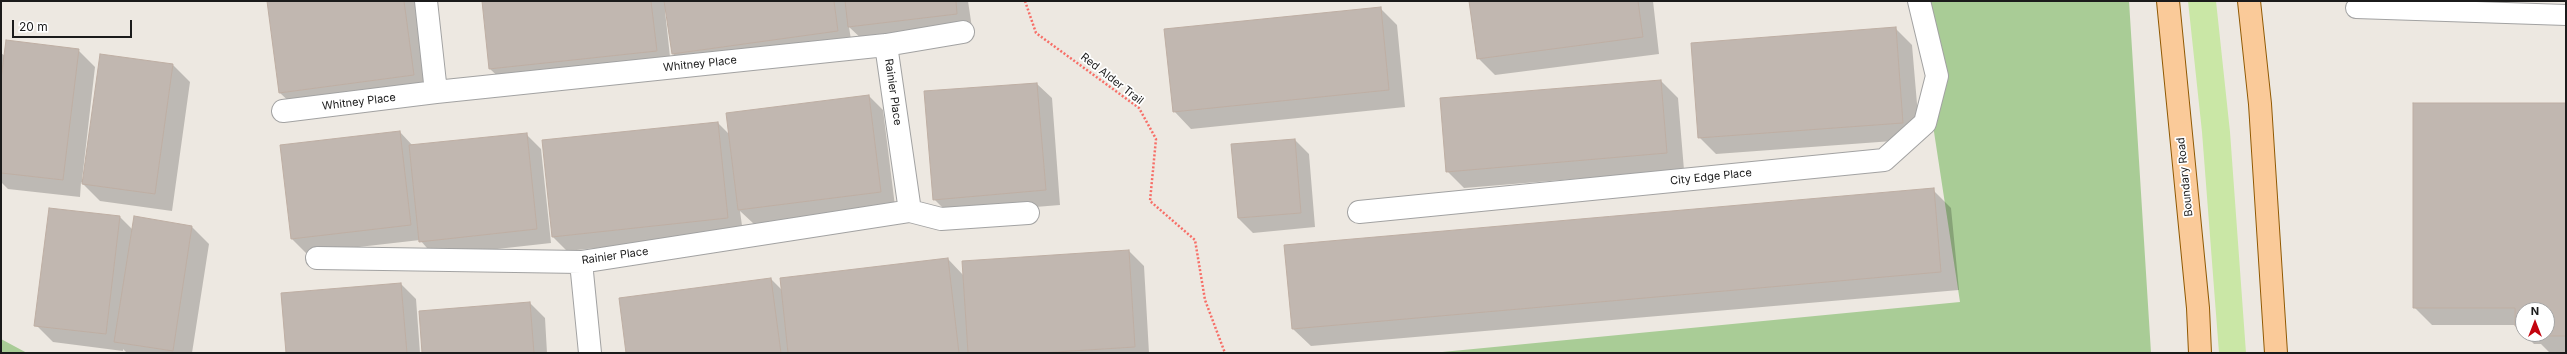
<!DOCTYPE html>
<html>
<head>
<meta charset="utf-8">
<style>
	body { margin:0 }
	#map { position:relative; width:2567px; height:354px; overflow:hidden; background:#ede8e1; font-family:Inter,sans-serif }
	canvas { display:block }
	.frame { position:absolute; inset:0; border:2px solid #1b1b1b; pointer-events:none }
	.north { position:absolute; left:2515px; top:302px; width:40px; height:40px; box-sizing:border-box; background:#fff; border:1px solid #a4a4a4; border-radius:50%; rotate:0deg; font-size:11px; font-weight:700; line-height:16px; text-align:center; color:#1b1b1b }
	.north::after { content:''; display:block; margin:auto; width:14px; height:18px; background:#c3030e; clip-path:polygon(50% 0,100% 100%,50% 72%,0 100%) }
	.scale { position:absolute; left:12px; top:20px; width:120px; height:18px; box-sizing:border-box; border:2px solid #1b1b1b; border-top:0; padding-left:5px; font-size:12px; line-height:14px; white-space:nowrap; color:#1b1b1b; -webkit-text-stroke:3px #fff; paint-order:stroke }
</style>
</head>
<body>
<div id="map">
<canvas width="2567" height="354"></canvas>
<div class="frame"></div>
<div class="north">N</div>
<div class="scale">20 m</div>
</div>
<script>
const g = document.querySelector('canvas').getContext('2d');
g.lineJoin = 'round';
function fillPath(path, color) {
  g.fillStyle = color;
  g.fill(path, 'evenodd');
}
function toPath(rows) {
  const path = new Path2D();
  for (const r of rows) {
    path.moveTo(r[0], r[1]);
    for (let i = 2; i < r.length; i += 2) path.lineTo(r[i], r[i + 1]);
  }
  return path;
}
function strokePath(path, color, width, dash) {
  g.strokeStyle = color;
  g.lineWidth = width;
  g.lineCap = dash ? 'butt' : 'round';
  g.setLineDash(dash || []);
  g.stroke(path);
}
function label(font, color, halo, rows, align = 'center') {
  g.font = font + ' Inter,sans-serif';
  g.lineWidth = 3.5;
  g.setLineDash([]);
  g.textBaseline = 'middle';
  g.strokeStyle = halo;
  g.fillStyle = color;
  for (const [text, x, y, turn = 0] of rows) {
    g.save();
    g.translate(x, y);
    g.rotate((+turn || 0) * Math.PI / 180);
    g.textAlign = isNaN(turn) ? turn : align;
    if (halo) g.strokeText(text, 0, 0);
    g.fillText(text, 0, 0);
    g.restore();
  }
}
const grass = toPath([
	[2188,1,2216,1,2230,132,2246,353,2219,353,2202,132]
]);
const forest = toPath([
	[1914,1,2129,1,2151,353,1432,353,1960,302],
	[1,339,27,353,1,353]
]);
const shadow = toPath([
	[268,1,416,1,428,90,295,107,280,93],
	[483,1,968,1,972,28,864,41,849,27,852,46,687,68,673,54,667,11,665,11,671,66,505,83,490,69],
	[1470,1,1653,1,1659,54,1495,75,1478,58],
	[1380,8,1397,25,1405,107,1191,129,1174,111],
	[1895,28,1912,45,1920,139,1716,154,1699,137],
	[78,50,95,67,82,180,173,65,190,82,172,211,100,201,81,182,80,197,8,189,1,182,1,53,5,56],
	[1661,81,1678,98,1684,170,1464,188,1447,171],
	[1037,84,1052,98,1060,205,949,214,934,199],
	[869,96,883,110,895,206,754,224,740,211,743,233,567,251,553,237,718,123,730,135],
	[2566,104,2566,353,2550,353,2541,344,2534,344,2524,334,2547,334,2547,310,2523,310,2523,333,2516,325,2432,325,2414,307],
	[400,132,413,146,526,134,541,149,551,243,434,256,420,240,306,253,292,239],
	[1295,140,1309,154,1315,227,1253,233,1238,218,1232,145],
	[1933,190,1951,208,1959,290,1311,346,1293,329],
	[50,209,120,217,133,230,192,227,209,244,192,353,127,353,123,349,123,351,53,342,36,325],
	[1129,251,1144,266,1149,353,627,353,771,279,782,290,948,259,964,276],
	[401,284,416,299,420,353,287,353],
	[530,303,545,318,547,353,423,353]
]);
const building = toPath([
	[267,1,404,1,414,75,279,93,267,1],
	[482,1,651,1,657,51,489,69,482,1],
	[664,1,834,1,838,31,672,54,664,1],
	[845,1,956,1,957,14,848,27,845,1],
	[1469,1,1638,1,1643,37,1477,59,1469,1],
	[1381,7,1389,90,1173,112,1164,29,1381,7],
	[1896,27,1903,123,1698,138,1691,43,1896,27],
	[6,40,79,49,63,180,1,173,1,79,6,40],
	[100,54,173,64,155,194,82,184,100,54],
	[1661,80,1667,153,1446,172,1440,98,1661,80],
	[1037,83,1046,190,933,200,924,91,1037,83],
	[869,95,881,192,738,210,726,113,869,95],
	[2413,103,2566,103,2566,336,2532,336,2532,334,2547,334,2547,310,2523,310,2523,326,2515,326,2515,308,2413,308,2413,103],
	[718,122,728,218,552,237,542,140,718,122],
	[400,131,411,225,291,239,280,145,400,131],
	[527,133,537,229,419,242,409,145,527,133],
	[1295,139,1301,213,1238,218,1231,144,1295,139],
	[1934,188,1941,272,1292,329,1284,245,1934,188],
	[49,208,120,216,106,334,34,326,49,208],
	[134,216,192,226,173,351,114,342,134,216],
	[1129,250,1135,347,1040,353,968,353,962,261,1129,250],
	[948,258,959,353,788,353,780,278,948,258],
	[771,278,781,353,626,353,619,298,771,278],
	[401,283,407,353,286,353,281,293,401,283],
	[530,302,534,353,422,353,419,311,530,302]
]);
const path = toPath([
	[1025,1,1036,33,1139,108,1156,139,1150,201,1195,240,1205,300,1225,353]
]);
const service = toPath([
	[2356,8,2566,15]
]);
const minor = toPath([
	[426,1,436,92],
	[886,45,910,211],
	[283,111,436,92,886,45,963,32],
	[1359,212,1884,160,1925,123,1937,76,1919,1],
	[317,258,581,262,910,211,941,219,1028,213],
	[581,262,590,353]
]);
const primary = toPath([
	[2168,1,2198,308,2200,353],
	[2249,1,2260,104,2276,353]
]);
const streetNames = [
	["Whitney Place",700,64,-6],
	["Red Alder Trail",1112,79,38],
	["Rainier Place",893,92,82],
	["Whitney Place",359,102,-7],
	["City Edge Place",1711,177,-6],
	["Boundary Road",2185,177,-96],
	["Rainier Place",615,256,-8]
];
fillPath(grass, '#cae7a6');
fillPath(forest, '#a9cc96');
fillPath(shadow, '#0003');
fillPath(building, '#c1b7b0');
strokePath(building, '#beaea3', 1);
strokePath(service, '#a2a2a2', 22);
strokePath(minor, '#a2a2a2', 24);
strokePath(primary, '#905903', 24);
strokePath(path, '#f76e67', 2.5, [2, 2]);
strokePath(service, '#fff', 20);
strokePath(minor, '#fff', 22);
strokePath(primary, '#faca99', 22);
label('11px', '#1b1b1b', '#fff', streetNames);
</script>
</body>
</html>
